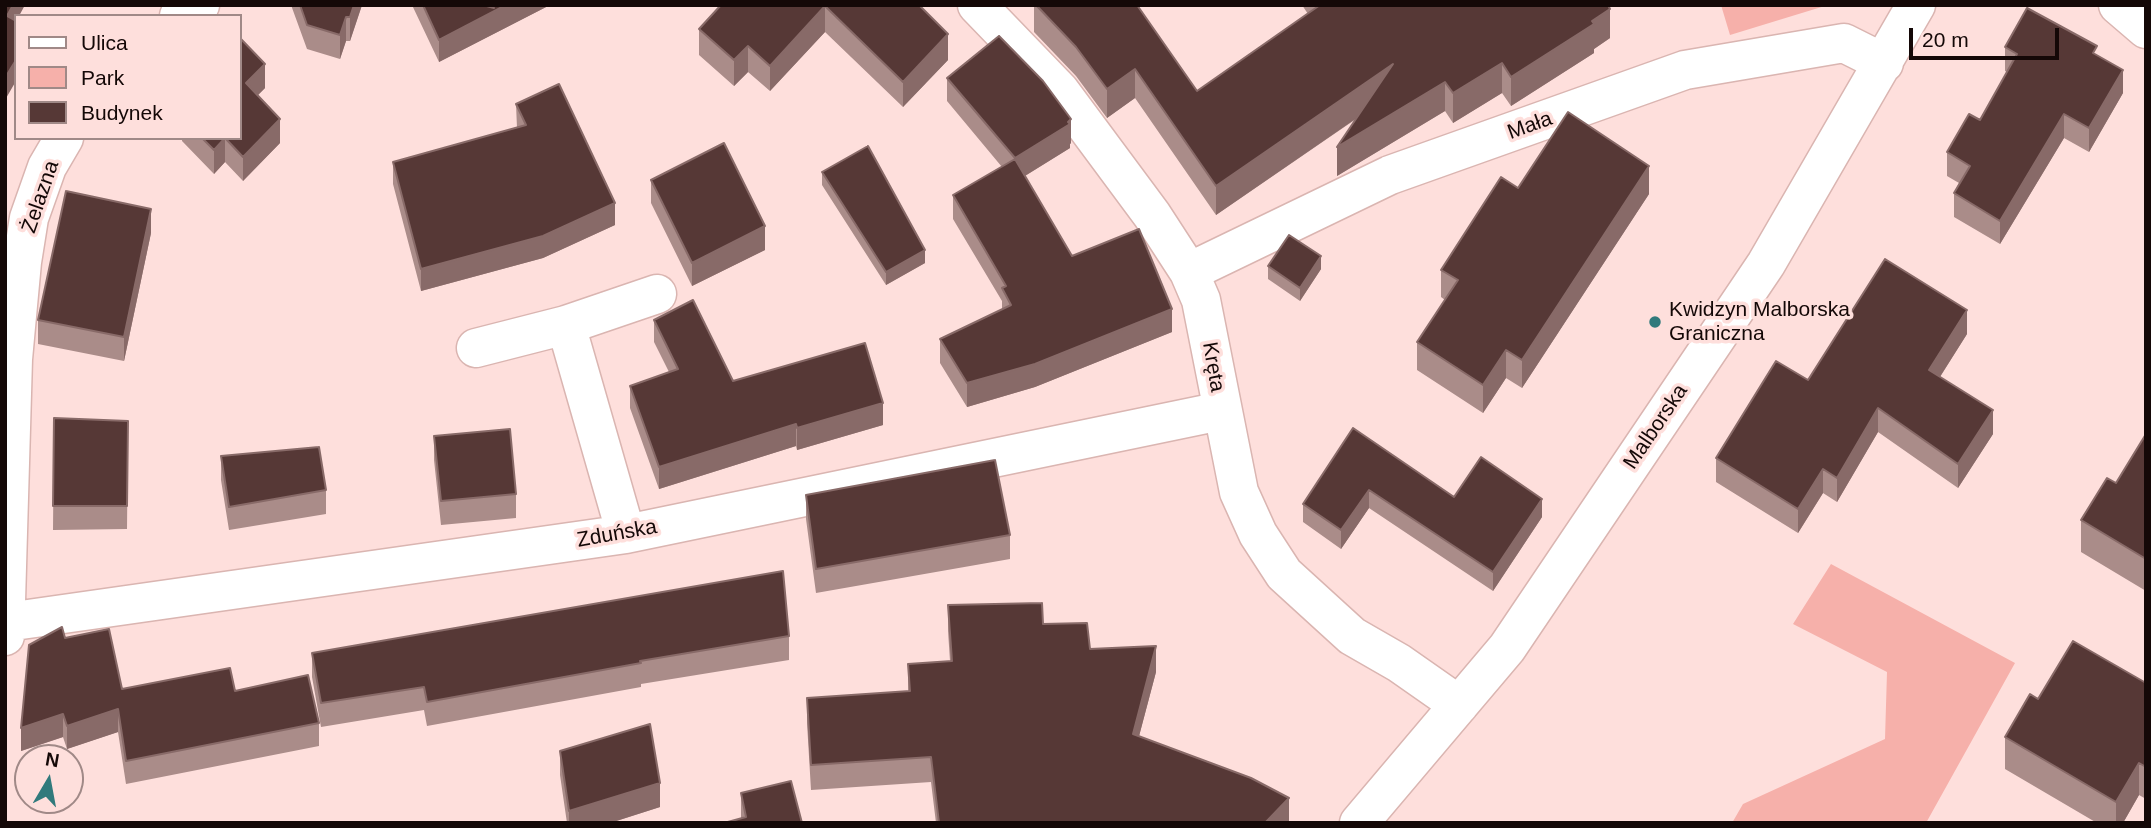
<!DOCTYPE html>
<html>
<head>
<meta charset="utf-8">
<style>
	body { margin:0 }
	#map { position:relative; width:2151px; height:828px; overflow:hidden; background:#fedfdc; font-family:Arial,sans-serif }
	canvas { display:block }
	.frame { position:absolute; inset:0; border:7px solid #140807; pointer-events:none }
	.legend { position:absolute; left:14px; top:14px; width:228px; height:126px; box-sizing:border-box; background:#fedfdc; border:2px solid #a08987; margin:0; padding:9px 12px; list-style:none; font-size:21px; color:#140807 }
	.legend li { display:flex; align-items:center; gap:14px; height:35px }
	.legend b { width:35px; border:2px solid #a08987 }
	.north { position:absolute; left:14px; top:744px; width:70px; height:70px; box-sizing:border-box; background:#fedfdc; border:2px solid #a08987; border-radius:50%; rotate:10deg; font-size:19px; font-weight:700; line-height:28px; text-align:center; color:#140807 }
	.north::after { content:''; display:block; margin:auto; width:24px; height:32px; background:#317a7c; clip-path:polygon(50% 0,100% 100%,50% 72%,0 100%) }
	.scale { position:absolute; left:1909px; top:28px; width:150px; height:32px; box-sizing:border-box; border:4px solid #140807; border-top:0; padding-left:9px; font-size:21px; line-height:24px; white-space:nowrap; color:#140807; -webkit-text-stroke:5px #fedfdc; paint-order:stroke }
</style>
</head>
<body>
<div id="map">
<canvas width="2151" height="828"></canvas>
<div class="frame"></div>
<ul class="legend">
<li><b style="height:9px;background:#fff"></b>Ulica</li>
<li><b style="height:19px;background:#f6b0aa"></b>Park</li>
<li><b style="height:19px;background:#563836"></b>Budynek</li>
</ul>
<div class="north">N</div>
<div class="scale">20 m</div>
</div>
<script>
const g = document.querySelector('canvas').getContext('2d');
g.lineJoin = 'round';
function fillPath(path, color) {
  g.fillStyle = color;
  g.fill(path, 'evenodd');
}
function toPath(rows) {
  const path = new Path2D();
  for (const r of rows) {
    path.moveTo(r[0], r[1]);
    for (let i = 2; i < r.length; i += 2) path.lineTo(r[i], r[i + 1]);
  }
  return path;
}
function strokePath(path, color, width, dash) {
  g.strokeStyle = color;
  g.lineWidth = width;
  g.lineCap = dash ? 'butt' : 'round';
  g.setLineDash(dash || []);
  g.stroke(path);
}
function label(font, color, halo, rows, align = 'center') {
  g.font = font + ' Arial,sans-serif';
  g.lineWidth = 7;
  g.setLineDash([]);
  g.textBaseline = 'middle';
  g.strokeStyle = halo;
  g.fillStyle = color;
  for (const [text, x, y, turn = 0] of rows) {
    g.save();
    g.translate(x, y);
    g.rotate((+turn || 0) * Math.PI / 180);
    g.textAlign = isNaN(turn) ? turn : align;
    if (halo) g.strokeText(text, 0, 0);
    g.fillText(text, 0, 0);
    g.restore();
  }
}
const green = toPath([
	[1721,5,1828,5,1730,35],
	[1831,564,2015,663,1926,823,1732,823,1743,804,1885,739,1887,672,1793,624]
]);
const minor = toPath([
	[977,5,1060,91,1152,215,1189,272,1201,300,1239,492,1258,534,1284,574,1352,636,1399,663,1459,705],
	[2118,5,2146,29],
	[179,16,200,5],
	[1189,272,1390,175,1685,70,1844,43,1884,63],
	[566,325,626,534],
	[476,348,566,325,657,294],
	[7,622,626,534,1221,411],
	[5,636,13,359,22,262,29,218,47,167,64,138],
	[1359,823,1507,648,1766,264,1916,5]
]);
const wall = toPath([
	[291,5,362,5,350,41,346,41,340,59,307,49],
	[412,5,550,5,439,62],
	[721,5,919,5,948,60,903,107,825,32,770,91,748,72,734,86,699,55,699,29],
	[1034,5,1137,5,1197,91,1308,14,1302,5,1608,5,1610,38,1594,49,1594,53,1511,106,1502,93,1453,123,1445,111,1337,176,1356,119,1216,215,1135,98,1107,118,1076,76,1034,32],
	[240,38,265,88,258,95,280,143,243,181,225,162,214,174,182,141,182,138,240,138],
	[2005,47,2097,56,2123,93,2089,152,2064,138,2000,244,1954,217,1954,193,1959,183,1947,176,1947,152,1980,120,2007,72,2005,71],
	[947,78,1071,143,1070,144,1070,148,1025,176,1072,256,1172,332,1035,387,967,407,940,363,940,339,1002,310,1002,301,953,219,953,195,1002,167,947,101],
	[516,104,615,225,543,258,421,291,393,184,393,162,517,128],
	[822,172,925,263,886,285,822,185],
	[651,180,765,250,692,286,651,203],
	[1518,188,1649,194,1522,388,1506,378,1483,413,1417,370,1417,342,1445,300,1441,297,1441,270],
	[151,233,124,361,38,344,38,320],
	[1268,266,1321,269,1300,301,1268,279],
	[654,320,733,381,883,425,797,450,796,446,659,489,630,408,630,386,669,372,654,342],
	[1967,334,1940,377,1993,434,1958,488,1878,432,1837,502,1823,493,1798,533,1716,482,1716,458,1808,380],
	[54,418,128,421,127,529,53,530],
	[1353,428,1454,497,1542,517,1493,591,1369,508,1341,549,1303,522,1303,504],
	[2146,434,2146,591,2081,552,2081,520,2116,483],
	[434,436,516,494,516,518,441,525,434,460],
	[221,456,326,490,326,514,229,530,221,480],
	[806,495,1010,535,1010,559,816,593,806,519],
	[948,605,1043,624,1090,649,1156,672,1139,736,1289,823,936,823,931,782,811,790,807,723,807,698,908,691,908,664,950,661,948,631],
	[789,636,789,660,641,684,641,687,427,726,424,710,321,727,312,677,312,653],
	[65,638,122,689,235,691,319,723,319,746,126,784,118,732,67,749,63,737,21,751],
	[2146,683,2146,799,2139,795,2123,823,2097,823,2005,769,2005,737,2038,699],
	[560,751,660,807,610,823,567,823,560,775],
	[741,793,802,823,741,818]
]);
const shadedWall = toPath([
	[13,5,25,5,19,16,16,16,16,22,7,16],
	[354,5,362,5,350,41,350,17],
	[506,5,550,5,439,62,439,40],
	[825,6,825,32,770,91,770,66],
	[1610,9,1610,38,1594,49,1594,53,1511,106,1511,77],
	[346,17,346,41,340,59,340,35],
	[948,34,948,60,903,107,903,82],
	[748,46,748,72,734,86,734,60],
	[16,60,16,81,5,100,5,78],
	[1502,63,1502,93,1453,123,1453,93],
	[265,64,265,88,246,107,246,83],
	[1393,64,1393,93,1216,215,1216,186],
	[1135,69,1135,98,1107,118,1107,89],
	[2123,70,2123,93,2089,152,2089,128],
	[1445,82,1445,111,1337,176,1337,147],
	[2064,114,2064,138,2000,244,2000,221],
	[280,119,280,143,243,181,243,157],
	[1071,119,1071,143,1070,144,1070,148,1015,182,1015,158],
	[225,138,225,162,214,174,214,150],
	[1649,166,1649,194,1522,388,1522,360],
	[615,203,615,225,543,258,421,291,421,269],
	[151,209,151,233,124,361,124,337],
	[765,226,765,250,692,286,692,263],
	[925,250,925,263,886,285,886,272],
	[1321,256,1321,269,1300,301,1300,288],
	[1172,309,1172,332,1035,387,967,407,967,383],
	[1967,310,1967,334,1929,394,1929,370],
	[1506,350,1506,378,1483,413,1483,385],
	[883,403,883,425,797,450,797,428],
	[1878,408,1878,432,1837,502,1837,478],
	[1993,410,1993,434,1958,488,1958,464],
	[796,424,796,446,659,489,659,467],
	[1823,469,1823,493,1798,533,1798,509],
	[1369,490,1369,508,1341,549,1341,530],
	[1542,499,1542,517,1493,591,1493,572],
	[1156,646,1156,672,1133,759,1133,734],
	[118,709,118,732,67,749,67,726],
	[63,714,63,737,21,751,21,728],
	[2139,763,2139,795,2123,823,2116,823,2116,802],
	[660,783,660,807,610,823,569,823,569,811],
	[1289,798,1289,823,1265,823]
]);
const building = toPath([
	[5,5,13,5,7,16,16,21,16,60,5,78,5,5],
	[300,5,354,5,350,17,346,17,340,35,307,25,300,5],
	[423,5,483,5,494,8,492,5,506,5,439,40,423,5],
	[721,5,919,5,948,34,903,82,825,6,770,66,748,46,734,60,699,29,721,5],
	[1036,5,1137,5,1197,91,1320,5,1608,5,1610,9,1592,21,1594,24,1511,77,1502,63,1453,93,1445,82,1337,147,1393,64,1216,186,1135,69,1107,89,1076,47,1036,5],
	[2027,8,2097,46,2093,53,2123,70,2089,128,2064,114,2000,221,1954,193,1970,166,1947,152,1969,114,1980,120,2017,54,2005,47,2027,8],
	[999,36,1043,81,1071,119,1068,122,1070,124,1015,158,947,78,999,36],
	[240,38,265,64,246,83,280,119,243,157,225,138,214,150,202,138,240,138,240,38],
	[559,84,615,203,543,236,421,269,393,162,526,125,516,104,559,84],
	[1568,112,1649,166,1522,360,1506,350,1483,385,1417,342,1458,280,1441,270,1501,177,1518,188,1568,112],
	[724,143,765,226,692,263,651,180,724,143],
	[868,146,925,250,886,272,822,172,868,146],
	[1015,159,1072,256,1139,229,1172,309,1035,364,967,383,940,339,1011,305,1002,288,1006,286,953,195,1015,159],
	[66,191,151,209,124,337,38,320,66,191],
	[1289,235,1321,256,1300,288,1268,266,1289,235],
	[1885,259,1967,310,1929,370,1993,410,1958,464,1878,408,1837,478,1823,469,1798,509,1716,458,1776,361,1808,380,1885,259],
	[693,300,733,381,865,343,883,403,797,428,796,424,659,467,630,386,678,369,654,320,693,300],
	[54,418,128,421,127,506,53,506,54,418],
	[1353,428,1454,497,1481,457,1542,499,1493,572,1369,490,1341,530,1303,504,1353,428],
	[510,429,516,494,441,501,434,436,510,429],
	[2146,434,2146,559,2081,520,2107,478,2116,483,2146,434],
	[319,447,326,490,229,507,221,456,319,447],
	[995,460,1010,535,816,569,806,495,995,460],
	[783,571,789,636,640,661,641,663,427,702,424,687,321,703,312,653,783,571],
	[1042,603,1043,624,1087,623,1090,649,1156,646,1133,734,1251,778,1289,798,1265,823,939,823,931,757,811,765,807,698,910,691,908,664,952,661,948,605,1042,603],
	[62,627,65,638,109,629,122,689,230,668,235,691,308,675,319,723,126,761,118,709,67,726,63,714,21,728,29,645,62,627],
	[2073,641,2146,683,2146,767,2139,763,2116,802,2005,737,2030,694,2038,699,2073,641],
	[650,724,660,783,569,811,560,751,650,724],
	[791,781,802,823,724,823,746,817,741,793,791,781]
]);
const markers = [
	[1655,322,7,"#317a7c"]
];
const streetNames = [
	["Mała",1530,126,-20],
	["Żelazna",41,197,-71],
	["Kręta",1213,367,80],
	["Malborska",1656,427,-56],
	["Zduńska",617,534,-10]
];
const poiNames = [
	["Kwidzyn Malborska",1669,310],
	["Graniczna",1669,334]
];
fillPath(green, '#f6b0aa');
strokePath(minor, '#dab5b1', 41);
strokePath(minor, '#fff', 38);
fillPath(wall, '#aa8c89');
fillPath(shadedWall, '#886a68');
fillPath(building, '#563836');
strokePath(building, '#886a68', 2);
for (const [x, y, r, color] of markers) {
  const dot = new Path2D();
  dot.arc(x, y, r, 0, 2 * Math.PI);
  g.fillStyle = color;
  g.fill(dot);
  strokePath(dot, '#fedfdc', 2.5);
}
label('21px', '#140807', '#fedfdc', streetNames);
label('21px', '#140807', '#fedfdc', poiNames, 'left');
</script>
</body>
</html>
